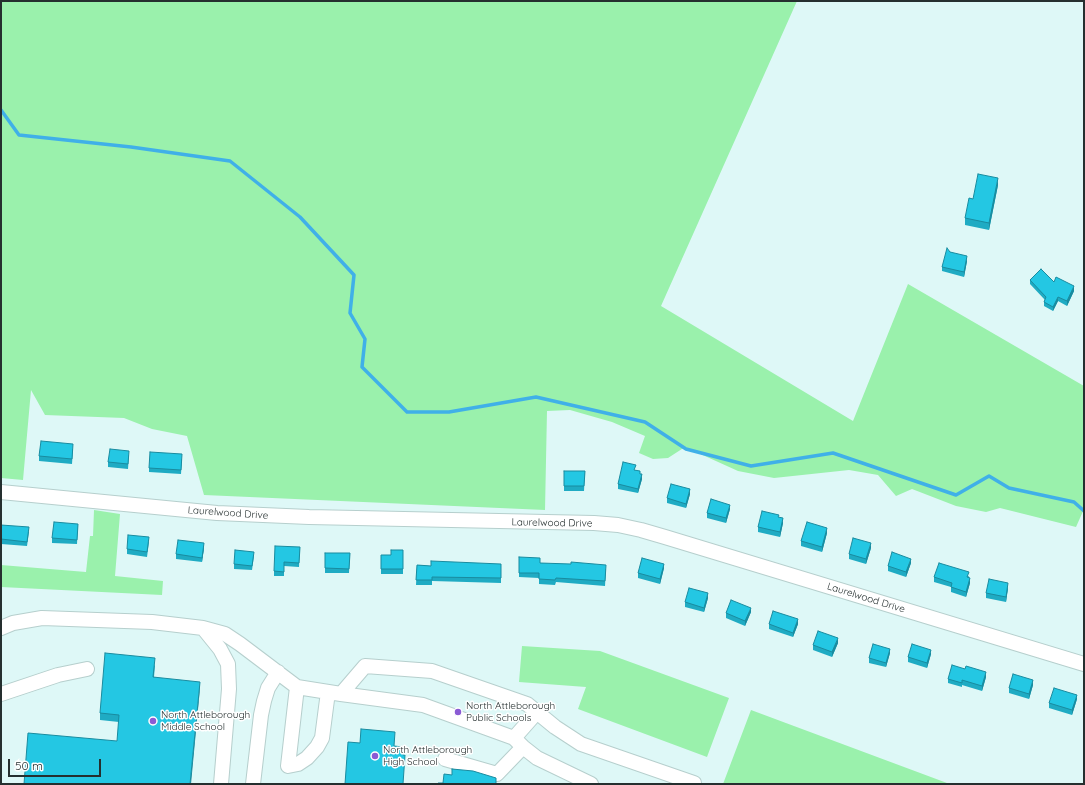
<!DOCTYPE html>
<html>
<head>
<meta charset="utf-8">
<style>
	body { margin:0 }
	#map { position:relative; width:1085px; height:785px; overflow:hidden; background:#def8f7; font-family:Quicksand,sans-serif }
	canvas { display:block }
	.frame { position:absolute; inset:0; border:2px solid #252f2f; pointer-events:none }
	.scale { position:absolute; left:8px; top:759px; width:93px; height:18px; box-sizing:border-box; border:2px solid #252f2f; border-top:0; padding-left:5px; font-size:12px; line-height:14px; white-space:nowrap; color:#252f2f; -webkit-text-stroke:3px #fff; paint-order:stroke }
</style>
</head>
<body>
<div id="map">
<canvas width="1085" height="785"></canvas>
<div class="frame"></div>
<div class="scale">50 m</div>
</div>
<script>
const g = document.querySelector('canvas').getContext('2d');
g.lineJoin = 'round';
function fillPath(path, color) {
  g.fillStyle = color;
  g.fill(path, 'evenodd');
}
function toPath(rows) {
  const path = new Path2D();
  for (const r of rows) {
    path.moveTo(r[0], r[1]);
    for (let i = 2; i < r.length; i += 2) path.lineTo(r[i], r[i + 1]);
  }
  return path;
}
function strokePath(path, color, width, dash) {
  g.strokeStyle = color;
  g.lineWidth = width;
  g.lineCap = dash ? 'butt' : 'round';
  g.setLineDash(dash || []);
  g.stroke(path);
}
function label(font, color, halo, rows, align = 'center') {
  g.font = font + ' Quicksand,sans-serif';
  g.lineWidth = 3;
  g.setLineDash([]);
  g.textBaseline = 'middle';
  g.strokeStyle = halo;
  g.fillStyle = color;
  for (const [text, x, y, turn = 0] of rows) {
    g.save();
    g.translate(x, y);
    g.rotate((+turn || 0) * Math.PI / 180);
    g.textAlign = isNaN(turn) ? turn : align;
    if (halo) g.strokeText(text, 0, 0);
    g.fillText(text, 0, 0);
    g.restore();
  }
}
const green = toPath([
	[1,1,797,1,661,306,853,421,908,284,1084,386,1084,509,1076,527,1000,508,986,512,956,506,912,489,896,496,878,475,849,470,774,478,738,471,685,447,668,458,653,459,639,453,645,436,612,422,570,410,547,411,545,510,204,495,187,436,152,429,124,418,45,415,31,390,23,480,1,478],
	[94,510,120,514,115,576,163,581,162,595,1,587,1,565,86,572,90,536,93,536],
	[522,646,600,651,729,698,707,757,578,709,586,687,519,682],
	[751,710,947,783,947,784,723,784]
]);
const stream = toPath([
	[1,110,19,135,131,147,230,161,300,217,354,275,350,313,365,339,362,367,407,412,449,412,536,397,645,422,686,449,751,466,833,453,956,495,989,476,1009,488,1074,502,1084,511]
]);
const minor = toPath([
	[1,492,217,513,309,517,594,523,618,525,641,530,665,537,1084,664],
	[1,628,13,623,42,618,152,622,203,628,225,634,240,644,297,687,341,694,423,705,514,738,523,747,537,758,591,784],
	[203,628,220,649,228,664,229,689,221,784],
	[297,687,288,766,298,764,307,758,317,747,322,738,328,692],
	[1,694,58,675,87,669],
	[341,694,365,666,432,671,527,704,555,727,581,744,694,783,694,784],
	[514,738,537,712],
	[445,759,497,774,523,747],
	[253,784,261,715,264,701,268,688,278,672]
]);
const wall = toPath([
	[998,185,989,230,965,225,965,218,973,199],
	[950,252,967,261,964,277,942,271,942,267],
	[1030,280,1054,282,1074,291,1067,306,1058,301,1053,311,1044,306,1044,302,1045,300,1030,284],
	[73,449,72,464,39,461,39,456],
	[129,455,128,469,108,467,108,462],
	[182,459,181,474,149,472,149,468],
	[635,470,640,474,642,479,638,493,618,489,618,484],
	[564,471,585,471,584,491,564,491],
	[690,494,686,508,667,503,667,498],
	[730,509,726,523,707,518,707,513],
	[779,517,783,523,780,537,758,532,758,527],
	[78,524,77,544,52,543,52,538],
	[1,525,29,532,27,546,1,544],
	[827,533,822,552,801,546,801,541],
	[149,542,147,557,127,554,127,549],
	[300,547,299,567,284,566,284,576,274,576,274,571],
	[204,548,202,562,176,559,176,554],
	[871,548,866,564,849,559,849,554],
	[403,550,403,574,381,574,381,555,391,555],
	[325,553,350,553,349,573,325,573],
	[254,556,252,570,234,569,234,564],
	[519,557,540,563,606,569,605,586,556,582,555,585,539,584,539,578,519,577],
	[911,563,906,577,888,571,888,566],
	[501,564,501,583,432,581,432,585,416,585,417,565,431,566],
	[664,568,660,584,638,578,638,573],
	[969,576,968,578,970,583,966,597,951,592,951,587,934,582,934,577],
	[1008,588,1006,602,986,598,986,593],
	[708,598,704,612,685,607,685,602],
	[751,612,745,626,726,618,726,613],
	[769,624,798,624,793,637,769,629],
	[838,643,832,657,813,650,813,645],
	[890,653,886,667,869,663,869,658],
	[931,654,927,668,908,662,908,657],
	[155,665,154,677,200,688,119,722,100,720,100,713],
	[965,669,986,677,982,691,962,685,962,687,948,683,948,679],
	[1033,685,1029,699,1009,693,1009,688],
	[1077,699,1072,715,1049,708,1049,703]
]);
const shadedWall = toPath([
	[998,178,998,185,989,230,989,223],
	[967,256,967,261,964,277,964,272],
	[1074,286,1074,291,1067,306,1067,301],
	[1058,297,1058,301,1053,311,1053,307],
	[642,474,642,479,638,493,638,489],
	[690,489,690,494,686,508,686,504],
	[730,505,730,509,726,523,726,518],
	[783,518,783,523,780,537,780,532],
	[827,528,827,533,822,552,822,547],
	[204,543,204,548,202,562,202,558],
	[871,543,871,548,866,564,866,559],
	[911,559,911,563,906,577,906,572],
	[664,564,664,568,660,584,660,579],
	[970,578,970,583,966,597,966,592],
	[1008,583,1008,588,1006,602,1006,597],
	[708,593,708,598,704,612,704,608],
	[751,608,751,612,745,626,745,621],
	[798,619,798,624,793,637,793,633],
	[838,638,838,643,832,657,832,652],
	[890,649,890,653,886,667,886,663],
	[931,650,931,654,927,668,927,663],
	[986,672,986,677,982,691,982,686],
	[1033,680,1033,685,1029,699,1029,694],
	[200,682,200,688,191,784,190,784],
	[1077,695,1077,699,1072,715,1072,710]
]);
const building = toPath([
	[978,174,998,178,989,223,965,218,969,198,973,199,978,174],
	[947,248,950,252,967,256,964,272,942,267,947,248],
	[1041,269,1054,282,1056,277,1074,286,1067,301,1058,297,1053,307,1044,302,1046,297,1030,280,1041,269],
	[41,441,73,444,72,459,39,456,41,441],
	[110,449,129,451,128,464,108,462,110,449],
	[150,452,182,454,181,470,149,468,150,452],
	[623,462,636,465,634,470,640,471,640,474,642,474,638,489,618,484,623,462],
	[564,471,585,471,584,486,564,486,564,471],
	[671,484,690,489,686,504,667,498,671,484],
	[711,499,730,505,726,518,707,513,711,499],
	[762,511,779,515,778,517,783,518,780,532,758,527,762,511],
	[54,522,78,524,77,540,52,538,54,522],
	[807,522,827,528,822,547,801,541,807,522],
	[1,525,29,527,27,542,1,539,1,525],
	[128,535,149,537,147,552,127,549,128,535],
	[853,538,871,543,866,559,849,554,853,538],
	[178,540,204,543,202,558,176,554,178,540],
	[275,546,300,547,299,563,284,562,284,572,274,571,275,546],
	[235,550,254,552,252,566,234,564,235,550],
	[391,550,403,550,403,569,381,569,381,555,391,555,391,550],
	[892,552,911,559,906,572,888,566,892,552],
	[325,553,350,553,349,569,325,568,325,553],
	[519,557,540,558,540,563,571,564,571,562,606,565,605,581,556,578,555,580,539,579,539,573,519,573,519,557],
	[642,558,664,564,660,579,638,573,642,558],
	[431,561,501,564,501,578,432,577,432,580,416,580,417,565,431,566,431,561],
	[939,563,969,572,967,577,970,578,966,592,951,587,952,583,934,577,939,563],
	[989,579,1008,583,1006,597,986,593,989,579],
	[689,588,708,593,704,608,685,602,689,588],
	[731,600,751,608,745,621,726,613,731,600],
	[773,611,798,619,793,633,769,624,773,611],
	[818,631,838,638,832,652,813,645,818,631],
	[873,644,890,649,886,663,869,658,873,644],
	[912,644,931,650,927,663,908,657,912,644],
	[105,653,155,658,153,677,200,682,190,784,24,784,28,733,117,741,119,715,100,713,105,653],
	[952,665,965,669,966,666,986,672,982,686,962,680,962,683,948,679,952,665],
	[1013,674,1033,680,1029,694,1009,688,1013,674],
	[1054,688,1077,695,1072,710,1049,703,1054,688],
	[361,729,395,732,394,746,403,747,403,755,405,755,403,784,345,784,348,742,360,743,361,729],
	[452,769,473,771,496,778,496,784,438,784,438,783,443,783,444,774,452,775,452,769]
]);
const markers = [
	[458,712,4,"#8a5bd4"],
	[153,721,4,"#8a5bd4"],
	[375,756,4,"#8a5bd4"]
];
const streetNames = [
	["Laurelwood Drive",228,513,4],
	["Laurelwood Drive",552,523,1],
	["Laurelwood Drive",866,598,17]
];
const poiNames = [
	["North Attleborough",466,706],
	["Public Schools",466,718],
	["North Attleborough",161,715],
	["Middle School",161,727],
	["North Attleborough",383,750],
	["High School",383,762]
];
fillPath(green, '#9af1ac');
strokePath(stream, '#40b0e8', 3.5);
strokePath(minor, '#b6cfcd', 16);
strokePath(minor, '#fff', 14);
fillPath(wall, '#1fabc3');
fillPath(shadedWall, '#198b9f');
fillPath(building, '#24c7e3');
strokePath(building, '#198b9f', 1);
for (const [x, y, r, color] of markers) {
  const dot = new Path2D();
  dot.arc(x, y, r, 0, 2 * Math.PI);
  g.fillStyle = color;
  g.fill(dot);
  strokePath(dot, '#fff', 1.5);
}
label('10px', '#252f2f', '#fff', streetNames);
label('10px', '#252f2f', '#fff', poiNames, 'left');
</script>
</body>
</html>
